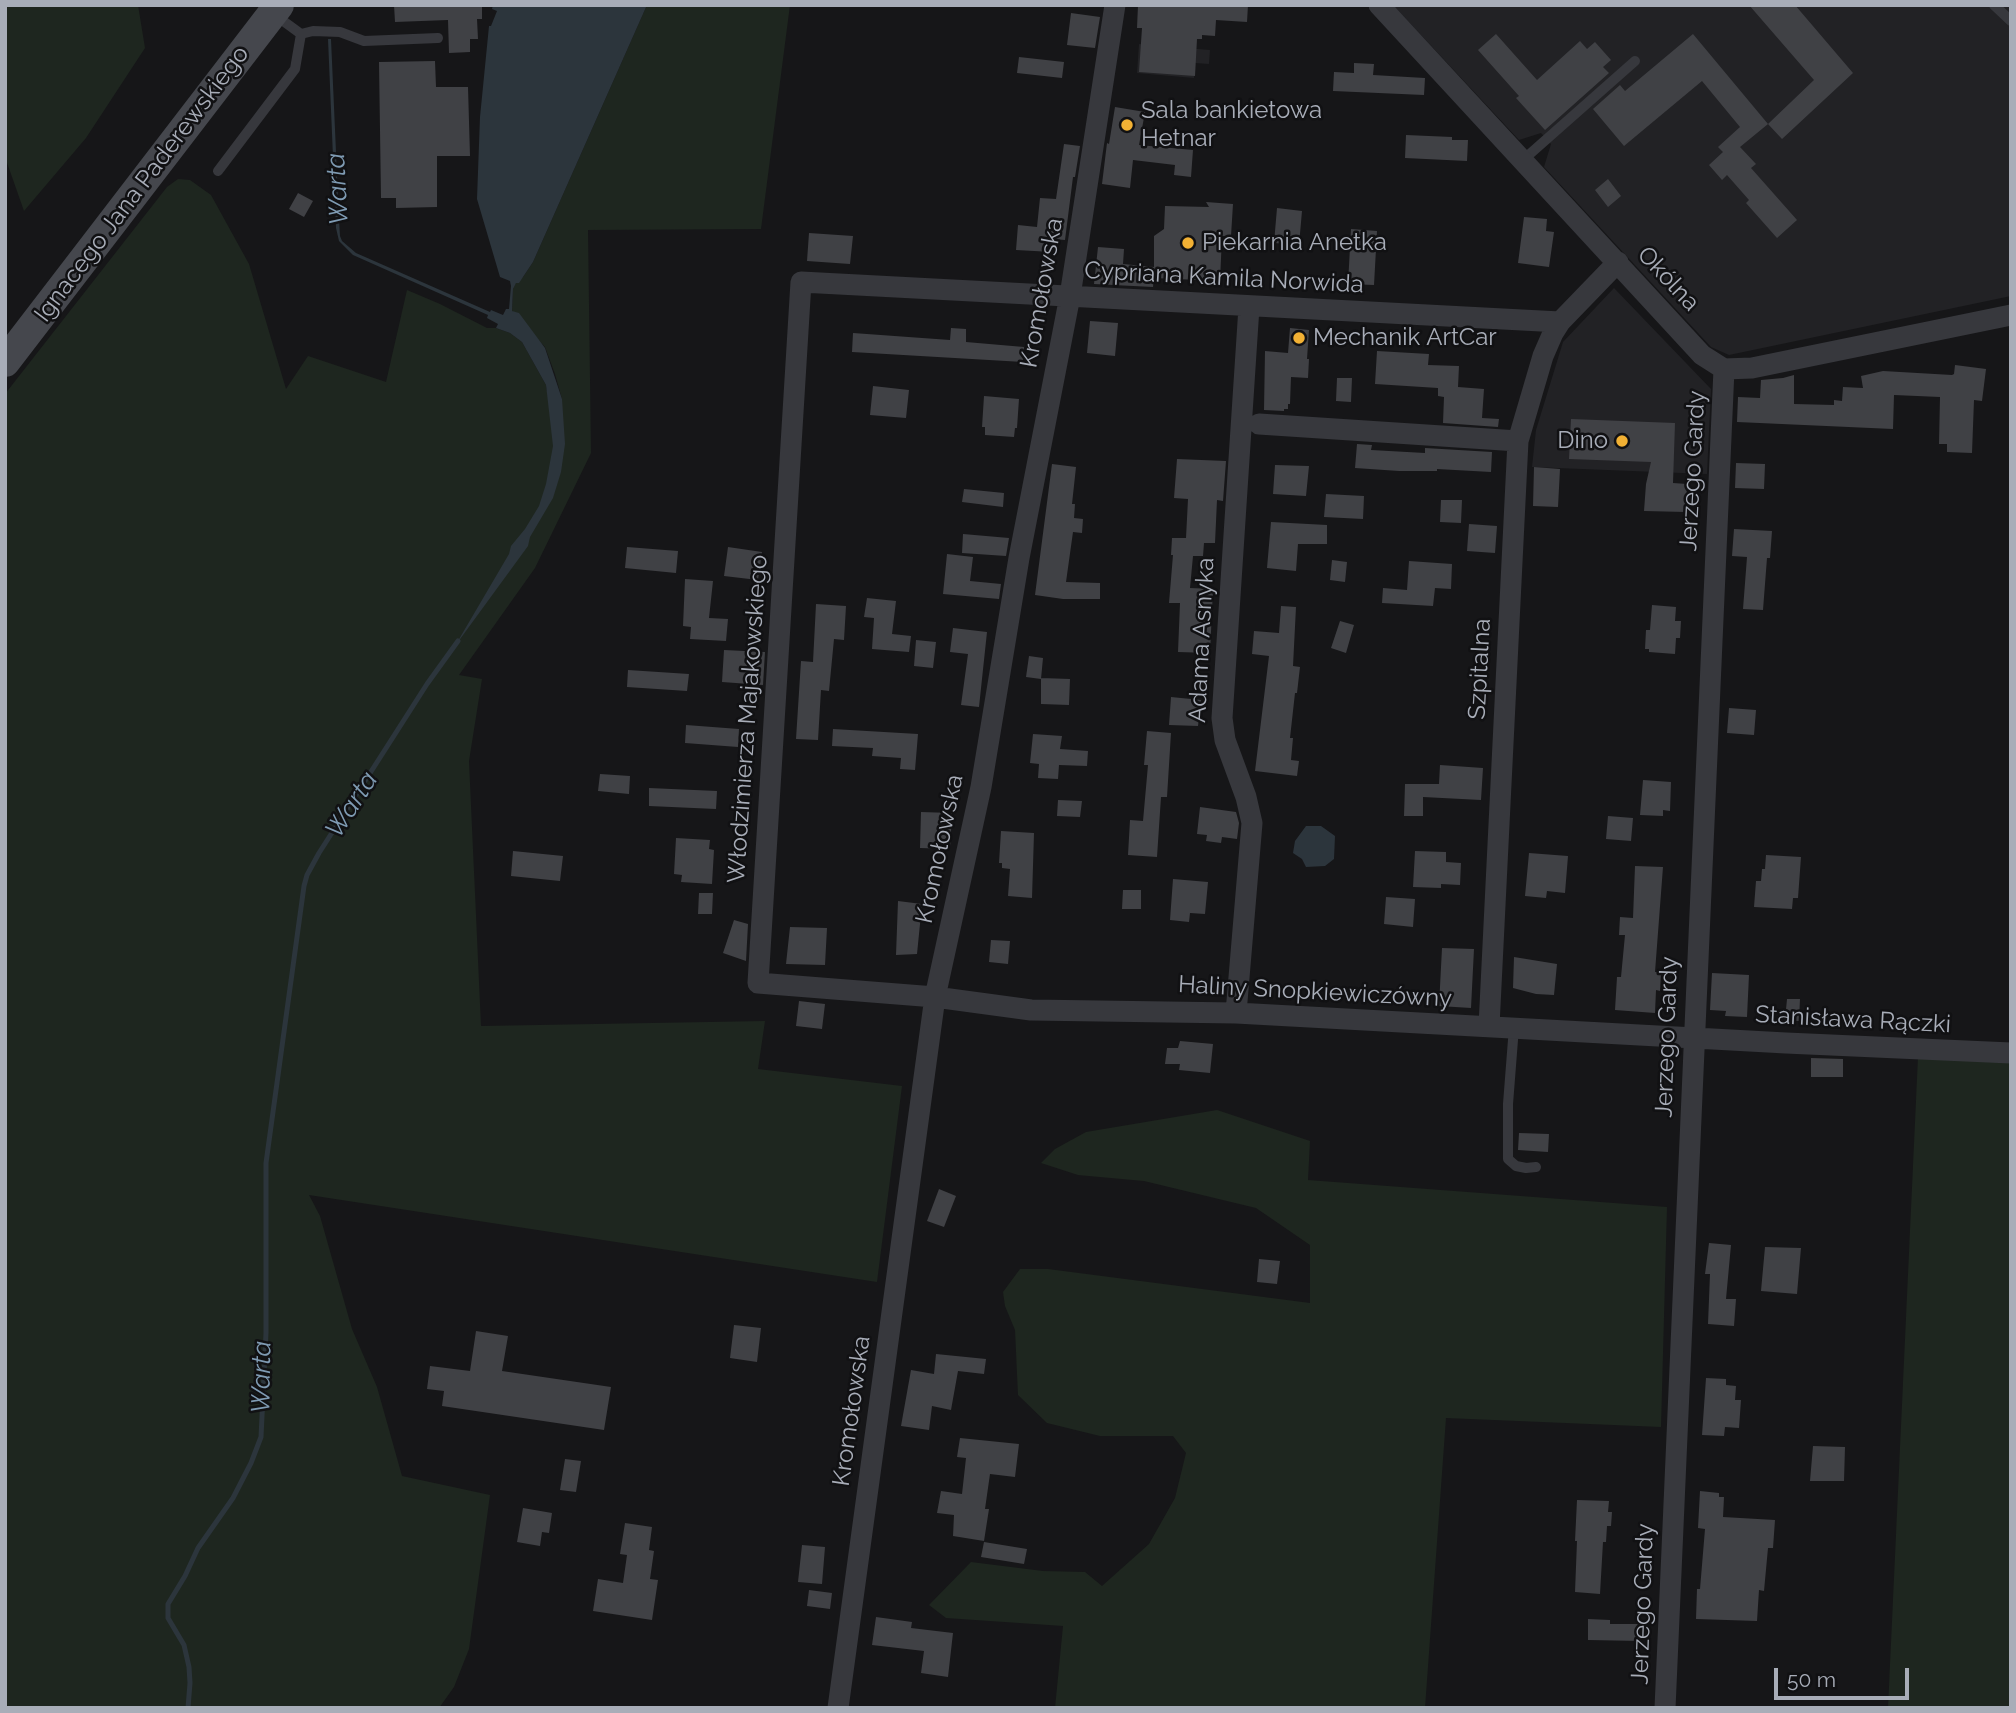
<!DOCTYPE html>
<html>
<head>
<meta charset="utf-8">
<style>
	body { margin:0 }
	#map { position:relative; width:2016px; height:1713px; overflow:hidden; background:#161618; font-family:Raleway,sans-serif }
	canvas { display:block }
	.frame { position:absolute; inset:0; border:7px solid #a8adb8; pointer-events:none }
	.scale { position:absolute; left:1774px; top:1668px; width:135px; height:32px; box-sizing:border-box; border:4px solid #a8adb8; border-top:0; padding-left:9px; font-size:21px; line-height:24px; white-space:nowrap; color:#a8adb8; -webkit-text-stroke:5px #111113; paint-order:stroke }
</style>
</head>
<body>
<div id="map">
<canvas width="2016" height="1713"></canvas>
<div class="frame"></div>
<div class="scale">50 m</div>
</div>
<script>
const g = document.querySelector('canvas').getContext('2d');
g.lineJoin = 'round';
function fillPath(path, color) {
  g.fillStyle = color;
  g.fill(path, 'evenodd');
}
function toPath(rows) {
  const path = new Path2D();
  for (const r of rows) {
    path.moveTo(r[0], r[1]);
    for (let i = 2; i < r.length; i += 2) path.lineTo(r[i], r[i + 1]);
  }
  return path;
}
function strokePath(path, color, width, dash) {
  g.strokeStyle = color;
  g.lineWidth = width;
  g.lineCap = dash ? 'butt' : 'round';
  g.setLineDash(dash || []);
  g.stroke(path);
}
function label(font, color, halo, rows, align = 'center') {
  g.font = font + ' Raleway,sans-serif';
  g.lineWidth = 5;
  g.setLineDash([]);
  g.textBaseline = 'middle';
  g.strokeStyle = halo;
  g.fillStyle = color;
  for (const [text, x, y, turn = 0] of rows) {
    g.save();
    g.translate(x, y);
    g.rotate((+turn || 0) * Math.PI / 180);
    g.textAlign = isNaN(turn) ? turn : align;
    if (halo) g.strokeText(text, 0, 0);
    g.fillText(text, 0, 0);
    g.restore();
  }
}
const built = toPath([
	[1393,5,2011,5,2011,296,1729,355,1711,347,1544,167,1551,144,1541,133,1519,140],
	[1139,44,1210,50,1209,64,1195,63,1194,78,1137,73],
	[1614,288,1711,389,1707,474,1532,467,1536,430,1563,342]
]);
const green = toPath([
	[5,5,138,5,145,48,86,138,24,211,5,157],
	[647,5,790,5,761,229,588,230,591,453,535,568,459,675,482,679,469,761,481,1026,765,1021,758,1069,902,1086,877,1282,309,1195,320,1216,352,1329,377,1387,402,1476,490,1495,469,1649,454,1687,439,1708,5,1708,5,394,167,187,178,179,190,180,211,195,249,264,286,389,308,356,386,382,407,290,440,304,487,328,496,328,510,333,522,342,546,385,550,410,562,399,555,374,545,347,512,311,513,289,516,282,523,277,533,262],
	[1918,1057,2011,1062,2011,1708,1888,1708],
	[1217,1110,1310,1141,1308,1180,1667,1207,1661,1427,1446,1418,1425,1708,1055,1708,1063,1626,946,1618,929,1605,971,1562,1043,1571,1085,1572,1102,1586,1149,1544,1175,1498,1186,1453,1173,1436,1100,1436,1047,1423,1018,1395,1015,1330,1005,1306,1003,1292,1020,1269,1048,1269,1310,1303,1310,1245,1256,1208,1144,1181,1078,1175,1041,1163,1055,1149,1086,1132]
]);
const water = toPath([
	[493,5,647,5,533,262,519,283,516,283,513,289,512,311,519,313,545,348,562,399,565,444,561,472,553,498,530,537,528,546,455,646,509,554,511,546,525,529,539,506,546,484,553,446,546,385,522,342,510,333,496,328,498,324,487,318,488,315,353,255,339,241,336,228,328,39,331,39,339,220,340,236,342,241,356,253,490,312,491,310,503,315,506,309,509,309,511,286,510,281,500,277,477,199,480,117,489,26,491,26,497,11,492,9],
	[1306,826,1321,826,1335,836,1334,859,1325,866,1306,867,1302,859,1293,853,1295,841]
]);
const stream = toPath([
	[188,1708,190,1683,189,1667,184,1645,168,1618,168,1604,185,1576,198,1548,233,1498,251,1463,261,1437,266,1333,266,1163,304,886,307,875,319,853,427,684,458,641]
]);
const building = toPath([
	[394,5,482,5,482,19,477,19,478,39,470,39,470,52,449,53,448,20,395,22],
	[1138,5,1248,5,1247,22,1216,20,1215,36,1202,35,1202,39,1197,39,1195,76,1139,72,1142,28,1137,28],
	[1749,5,1795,5,1853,73,1782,139,1768,124,1814,80],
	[1071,13,1100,17,1095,48,1067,45],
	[1496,34,1537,80,1580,41,1587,49,1595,42,1611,60,1603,67,1609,73,1545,130,1516,98,1519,96,1478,50],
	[1693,34,1768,124,1740,147,1756,164,1751,168,1797,220,1777,238,1746,203,1749,200,1727,175,1722,180,1709,165,1723,152,1718,147,1740,127,1702,81,1624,146,1593,109,1620,85,1625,91],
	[1019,57,1064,62,1062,78,1017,73],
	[435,61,436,87,468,87,470,156,437,156,437,207,396,208,396,198,381,198,379,62],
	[1354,63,1374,64,1373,75,1425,78,1424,95,1333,91,1334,72,1354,73],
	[1115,107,1145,112,1139,145,1193,150,1191,177,1174,175,1175,165,1133,160,1130,188,1102,184,1107,143,1109,144],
	[1406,135,1452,137,1452,140,1468,140,1467,161,1405,158],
	[1064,144,1080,146,1075,177,1073,177,1065,240,1053,239,1052,252,1016,250,1018,225,1037,227,1040,198,1056,199],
	[1608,179,1621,196,1608,207,1595,190],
	[298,193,313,201,304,217,289,209],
	[1206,202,1233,204,1231,236,1222,236,1220,281,1154,278,1154,276,1153,287,1094,284,1098,247,1124,249,1123,264,1154,267,1154,236,1164,229,1165,206,1209,207],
	[1277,208,1302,211,1299,245,1274,243],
	[1524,217,1547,219,1546,231,1554,232,1549,267,1518,263],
	[1351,229,1377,231,1374,285,1348,284],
	[809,233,853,236,850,264,807,261],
	[1090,321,1118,323,1115,356,1087,353],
	[951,328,966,329,966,342,1024,347,1023,362,852,352,853,333,950,340],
	[1290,328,1309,330,1307,359,1309,359,1308,378,1291,377,1290,404,1288,404,1288,409,1284,409,1284,411,1264,410,1265,351,1288,353],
	[1377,351,1429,354,1428,365,1459,366,1458,387,1484,389,1482,418,1499,419,1498,427,1443,423,1444,397,1438,396,1438,388,1375,384],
	[1955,365,1986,369,1982,401,1974,400,1972,453,1947,452,1947,444,1939,444,1940,397,1894,395,1893,429,1737,422,1738,397,1760,398,1761,380,1783,378,1794,375,1794,404,1834,405,1834,400,1842,401,1843,387,1863,388,1861,376,1883,371,1952,375,1954,374],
	[1337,378,1352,378,1351,402,1336,401],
	[873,386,909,390,906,418,870,415],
	[984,396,1019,399,1017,428,1015,428,1014,437,985,435,985,427,982,427],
	[1571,419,1675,423,1673,483,1687,484,1686,512,1644,511,1646,484,1651,462,1569,459],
	[1357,444,1372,445,1371,450,1425,453,1425,448,1492,452,1491,472,1437,469,1437,471,1399,471,1355,468],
	[1177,459,1226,461,1223,501,1217,500,1215,543,1204,543,1203,556,1193,556,1190,588,1213,589,1210,653,1178,652,1180,603,1169,603,1173,555,1171,555,1172,538,1186,538,1188,499,1174,498],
	[1736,463,1765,464,1764,489,1735,488],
	[1052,464,1076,467,1072,504,1075,504,1074,518,1083,519,1082,533,1073,532,1066,582,1100,583,1100,599,1063,599,1035,595],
	[1275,465,1309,466,1306,496,1273,494],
	[1534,467,1560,469,1558,507,1533,506],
	[964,489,1004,493,1003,507,962,502],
	[1326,494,1364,496,1363,519,1324,517],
	[1441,500,1462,500,1461,523,1440,522],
	[1271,522,1327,525,1327,544,1298,544,1296,571,1267,568],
	[1469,524,1497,526,1495,553,1467,551],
	[1734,529,1772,531,1770,558,1767,558,1763,610,1743,609,1747,557,1732,556],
	[963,534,1009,538,1006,556,962,553],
	[627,547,678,551,676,573,625,568],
	[728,547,762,552,758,580,724,576],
	[947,554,973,557,970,581,1001,584,999,599,943,594],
	[1332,560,1347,562,1345,582,1330,580],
	[1409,561,1452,564,1451,589,1435,588,1433,606,1382,603,1383,588,1407,590],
	[685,579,713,581,709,618,728,619,726,641,690,639,691,627,683,626],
	[867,598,896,601,892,634,911,636,909,652,872,649,874,618,864,617],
	[816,604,846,606,844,640,834,639,829,691,821,690,818,740,796,739,801,661,813,662],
	[1652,605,1676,607,1675,621,1681,621,1680,638,1676,638,1675,654,1649,652,1649,649,1645,649,1646,630,1650,630],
	[1281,606,1296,607,1293,666,1300,667,1297,693,1295,693,1290,738,1293,738,1291,760,1299,761,1297,776,1255,771,1269,656,1252,654,1254,631,1279,633],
	[1340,621,1354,625,1346,653,1331,648],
	[953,628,987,632,979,707,961,705,968,654,950,652],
	[916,640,936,642,933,668,914,666],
	[724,650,765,652,763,685,722,682],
	[1029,656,1043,658,1041,679,1026,677],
	[628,670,689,674,687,691,627,687],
	[1041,678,1070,679,1069,705,1041,704],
	[1171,697,1201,700,1198,726,1169,725],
	[1729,708,1756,710,1754,735,1727,733],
	[686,725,739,729,738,747,685,743],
	[833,729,918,734,915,770,900,769,901,758,872,756,873,748,832,746],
	[1147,731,1171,733,1167,797,1161,797,1157,857,1128,855,1130,820,1143,821,1148,765,1144,765],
	[1033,734,1062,736,1060,749,1088,751,1087,766,1059,765,1058,779,1038,778,1039,764,1030,763],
	[1440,765,1483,768,1481,800,1423,797,1423,816,1404,816,1405,784,1439,784],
	[600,774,630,776,629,794,598,791],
	[1643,780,1671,782,1670,811,1663,810,1663,816,1640,815],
	[649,788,717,791,716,809,649,806],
	[1058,800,1082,801,1080,817,1057,816],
	[1200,807,1236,812,1239,823,1237,839,1222,837,1221,843,1206,841,1207,835,1197,834],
	[921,812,952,813,950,849,920,848],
	[1608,816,1633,818,1631,841,1606,839],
	[1001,831,1034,833,1032,898,1008,896,1010,869,1002,868,1002,863,999,863],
	[676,838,710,840,709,849,714,850,712,884,681,882,682,875,674,874],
	[513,851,563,856,560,881,511,876],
	[1415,851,1446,852,1446,862,1461,863,1460,885,1441,884,1441,888,1413,887],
	[1529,853,1568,856,1565,893,1547,891,1546,898,1525,896],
	[1766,855,1801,857,1798,898,1793,898,1792,909,1754,907,1756,881,1761,881,1762,869,1765,869],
	[1635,866,1663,867,1655,972,1661,972,1660,991,1656,990,1655,1013,1615,1010,1617,977,1621,977,1625,935,1619,935,1620,917,1633,918],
	[1173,879,1208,882,1205,914,1190,913,1189,922,1170,920],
	[1123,890,1141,890,1141,909,1122,909],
	[699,893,713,893,712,914,698,914],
	[1386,897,1415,899,1413,927,1384,924],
	[898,901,922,904,917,954,896,955],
	[734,920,748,924,746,961,723,953],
	[790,927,827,928,825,965,786,964],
	[991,940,1010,941,1008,964,989,962],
	[1442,948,1474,949,1471,1008,1439,1006],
	[1514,957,1557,964,1554,995,1536,994,1513,988],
	[1712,973,1749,975,1747,1017,1725,1016,1726,1011,1710,1010],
	[1787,999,1800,999,1799,1021,1785,1020],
	[799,1001,825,1004,822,1029,796,1026],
	[1180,1041,1213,1044,1210,1073,1179,1070,1180,1064,1165,1064,1167,1048,1178,1048],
	[1811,1058,1843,1059,1843,1077,1811,1077],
	[1519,1133,1549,1134,1548,1152,1518,1150],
	[939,1189,956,1196,944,1227,927,1221],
	[1709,1243,1731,1245,1726,1299,1736,1299,1734,1326,1708,1324,1710,1274,1705,1274],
	[1765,1247,1801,1248,1797,1294,1761,1291],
	[1259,1259,1280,1261,1277,1284,1257,1282],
	[734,1325,761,1328,757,1362,730,1358],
	[476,1331,508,1336,502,1371,611,1387,604,1430,442,1406,444,1391,427,1389,430,1366,470,1371],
	[936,1354,986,1359,984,1374,958,1371,951,1410,932,1406,929,1430,901,1426,911,1370,934,1374],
	[1706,1378,1726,1379,1726,1385,1736,1386,1735,1400,1741,1400,1739,1428,1725,1427,1724,1436,1702,1435],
	[960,1438,1019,1444,1015,1477,990,1474,985,1509,989,1509,984,1541,953,1536,954,1515,937,1513,941,1491,962,1494,966,1458,957,1457],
	[1813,1446,1845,1447,1844,1481,1810,1481],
	[565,1459,581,1461,576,1492,560,1490],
	[1700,1491,1719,1493,1719,1497,1724,1497,1723,1517,1775,1520,1773,1548,1768,1548,1764,1591,1759,1590,1757,1621,1696,1619,1697,1589,1700,1589,1705,1529,1698,1528],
	[1577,1500,1609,1501,1608,1512,1612,1512,1611,1526,1607,1526,1606,1542,1603,1542,1600,1594,1575,1592,1577,1541,1575,1541],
	[523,1508,552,1513,549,1533,542,1532,540,1546,517,1542],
	[625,1523,652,1527,649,1550,654,1551,650,1579,658,1580,652,1620,593,1611,598,1579,623,1583,627,1555,620,1554],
	[984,1542,1027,1549,1024,1564,981,1557],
	[802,1545,825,1547,822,1584,798,1582],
	[809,1590,832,1593,830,1609,807,1606],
	[876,1617,912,1622,911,1628,953,1633,948,1677,921,1673,924,1651,872,1645],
	[1588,1619,1610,1620,1610,1624,1642,1624,1641,1641,1588,1640]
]);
const service = toPath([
	[1994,5,2011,21],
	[275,15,301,34,313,31,340,32,364,41,438,38],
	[1523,160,1635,61],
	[218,171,295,69,301,34],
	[1514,1027,1508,1104,1508,1159,1516,1166,1526,1168,1536,1167]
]);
const minor = toPath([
	[1379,5,1702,355,1724,369,1752,368,2011,315],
	[1560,322,801,282,758,983,935,997,1031,1010,1236,1013,1786,1043,2011,1053],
	[1259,424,1518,441],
	[1236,1013,1252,823,1246,797,1225,740,1222,718,1249,307],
	[1489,1026,1518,441,1543,356,1553,333,1560,322,1618,262],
	[838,1708,935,997,981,787,1019,558,1070,296,1115,5],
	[1665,1708,1724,369]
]);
const secondary = toPath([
	[5,362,279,5]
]);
const markers = [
	[1127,125,7,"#f2b134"],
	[1188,243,7,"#f2b134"],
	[1299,338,7,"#f2b134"],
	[1622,441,7,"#f2b134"]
];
const poiNames = [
	["Sala bankietowa",1141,111],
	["Hetnar",1141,139],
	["Piekarnia Anetka",1202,243],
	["Mechanik ArtCar",1313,338],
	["Dino",1608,441,"right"]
];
const streetNames = [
	["Ignacego Jana Paderewskiego",142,184,-53],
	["Cypriana Kamila Norwida",1224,278,3],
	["Okólna",1668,279,47],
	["Kromołowska",1042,293,-80],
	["Jerzego Gardy",1693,471,-87],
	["Adama Asnyka",1202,640,-87],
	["Szpitalna",1480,669,-87],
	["Włodzimierza Majakowskiego",748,719,-86],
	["Kromołowska",940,849,-78],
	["Haliny Snopkiewiczówny",1315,992,3],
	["Stanisława Rączki",1853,1020,3],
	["Jerzego Gardy",1667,1037,-88],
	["Kromołowska",852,1411,-82],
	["Jerzego Gardy",1643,1604,-88]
];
const waterNames = [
	["Warta",338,189,-93],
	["Warta",352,805,-57],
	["Warta",262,1377,-89]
];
fillPath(built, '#222225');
fillPath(green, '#1e261f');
fillPath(water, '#2c353c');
strokePath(stream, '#2c353c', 5);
fillPath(building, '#404145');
strokePath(service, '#37383d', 10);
strokePath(minor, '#37383d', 21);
strokePath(secondary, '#45474d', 30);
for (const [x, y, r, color] of markers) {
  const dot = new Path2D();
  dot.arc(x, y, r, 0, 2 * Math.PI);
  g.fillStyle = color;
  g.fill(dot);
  strokePath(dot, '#111113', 2.5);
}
label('24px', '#a8adb8', '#111113', poiNames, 'left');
label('24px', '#a8adb8', '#111113', streetNames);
label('italic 26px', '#7f9bb3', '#111113', waterNames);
</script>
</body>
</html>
